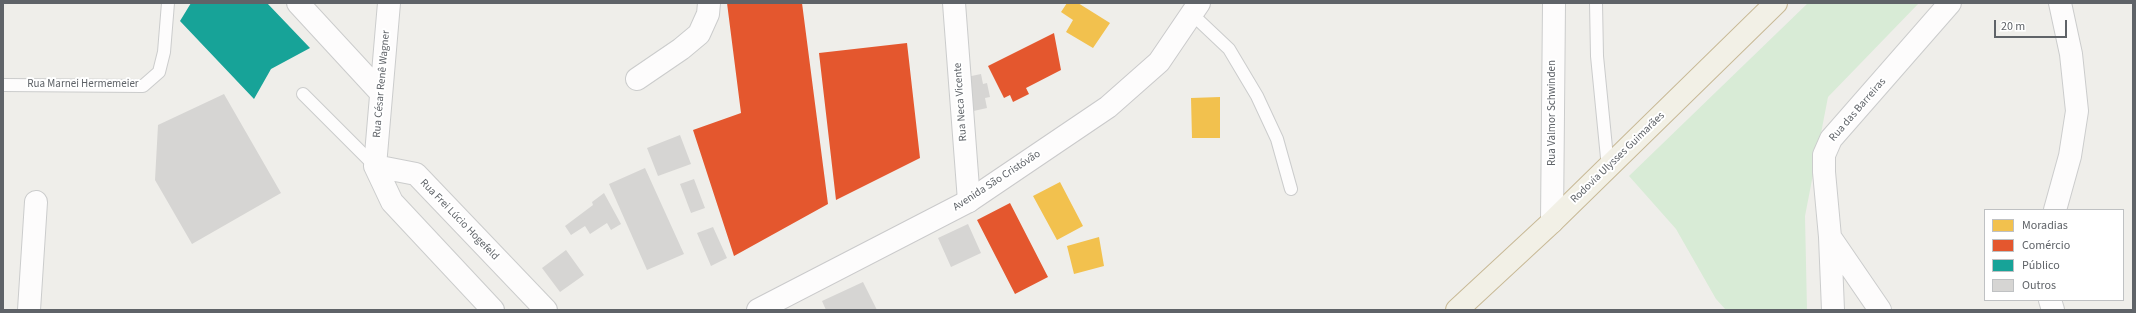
<!DOCTYPE html>
<html>
<head>
<meta charset="utf-8">
<style>
	body { margin:0 }
	#map { position:relative; width:2136px; height:313px; overflow:hidden; background:#efeeea; font-family:"Source Sans 3",sans-serif }
	canvas { display:block }
	.frame { position:absolute; inset:0; border:4px solid #5f6368; pointer-events:none }
	.legend { position:absolute; left:1984px; top:209px; width:140px; height:92px; box-sizing:border-box; background:#fff; border:1px solid #bfc1c3; margin:0; padding:5px 7px; list-style:none; font-size:12px; color:#5f6368 }
	.legend li { display:flex; align-items:center; gap:8px; height:20px }
	.legend b { width:20px; border:1px solid #bfc1c3 }
	.scale { position:absolute; left:1994px; top:20px; width:73px; height:18px; box-sizing:border-box; border:2px solid #5f6368; border-top:0; padding-left:5px; font-size:12px; line-height:14px; white-space:nowrap; color:#5f6368; -webkit-text-stroke:3px #fff; paint-order:stroke }
</style>
</head>
<body>
<div id="map">
<canvas width="2136" height="313"></canvas>
<div class="frame"></div>
<ul class="legend">
<li><b style="height:11px;background:#f2c14e"></b>Moradias</li>
<li><b style="height:11px;background:#e4572e"></b>Comércio</li>
<li><b style="height:11px;background:#17a398"></b>Público</li>
<li><b style="height:11px;background:#d6d5d3"></b>Outros</li>
</ul>
<div class="scale">20 m</div>
</div>
<script>
const g = document.querySelector('canvas').getContext('2d');
g.lineJoin = 'round';
function fillPath(path, color) {
  g.fillStyle = color;
  g.fill(path, 'evenodd');
}
function toPath(rows) {
  const path = new Path2D();
  for (const r of rows) {
    path.moveTo(r[0], r[1]);
    for (let i = 2; i < r.length; i += 2) path.lineTo(r[i], r[i + 1]);
  }
  return path;
}
function strokePath(path, color, width, dash) {
  g.strokeStyle = color;
  g.lineWidth = width;
  g.lineCap = dash ? 'butt' : 'round';
  g.setLineDash(dash || []);
  g.stroke(path);
}
function label(font, color, halo, rows, align = 'center') {
  g.font = font + ' "Source Sans 3",sans-serif';
  g.lineWidth = 4;
  g.setLineDash([]);
  g.textBaseline = 'middle';
  g.strokeStyle = halo;
  g.fillStyle = color;
  for (const [text, x, y, turn = 0] of rows) {
    g.save();
    g.translate(x, y);
    g.rotate((+turn || 0) * Math.PI / 180);
    g.textAlign = isNaN(turn) ? turn : align;
    if (halo) g.strokeText(text, 0, 0);
    g.fillText(text, 0, 0);
    g.restore();
  }
}
const green = toPath([
	[1808,3,1919,3,1828,97,1805,216,1807,310,1726,310,1716,299,1676,229,1629,176]
]);
const homes = toPath([
	[1067,3,1078,3,1110,23,1093,48,1066,32,1073,20,1061,12],
	[1220,97,1220,138,1192,138,1191,98],
	[1060,182,1083,226,1057,240,1033,196],
	[1099,237,1104,266,1074,274,1067,246]
]);
const shops = toPath([
	[727,3,802,3,828,204,734,256,693,130,741,113],
	[1054,33,1061,70,1026,88,1029,94,1013,102,1010,95,1004,98,988,66],
	[907,43,920,158,836,200,819,53],
	[1010,203,1048,277,1015,294,977,220]
]);
const public = toPath([
	[191,3,267,3,310,48,271,69,254,99,180,21]
]);
const building = toPath([
	[981,74,983,84,987,83,990,97,985,98,987,108,969,112,962,78],
	[224,94,281,193,192,244,155,180,158,125],
	[680,135,691,164,658,176,647,148],
	[645,168,684,254,647,270,609,184],
	[694,179,705,208,691,213,680,184],
	[604,193,621,224,611,230,607,223,590,234,585,226,571,235,565,226,593,205,592,202],
	[968,224,981,253,951,267,938,238],
	[713,227,727,258,711,266,697,233],
	[566,250,584,275,560,292,542,268],
	[863,282,877,310,826,310,822,301]
]);
const service = toPath([
	[1596,3,1597,56,1608,168],
	[1193,15,1229,49,1257,96,1277,139,1291,189],
	[3,85,143,86,159,72,164,52,168,3],
	[303,94,375,166]
]);
const minor = toPath([
	[298,3,381,93],
	[954,3,969,201],
	[637,79,681,49,699,34,708,14,709,3],
	[375,166,416,174,546,310],
	[375,166,392,202,493,310],
	[375,166,389,3],
	[2055,210,2070,156,2077,111,2071,54,2060,3],
	[1552,222,1554,3],
	[1830,237,1880,310],
	[2050,300,2053,310],
	[29,310,36,202],
	[1833,310,1830,237,1824,172,1824,155,1831,139,1950,3]
]);
const secondary = toPath([
	[758,310,969,201,1108,107,1159,62,1199,3]
]);
const trunk = toPath([
	[1457,310,1552,222,1776,3]
]);
const streetNames = [
	["Rua César Renê Wagner",382,84,-85],
	["Rua Marnei Hermemeier",83,85],
	["Rua Neca Vicente",961,102,-94],
	["Rua das Barreiras",1858,110,-49],
	["Rua Valmor Schwinden",1553,113,-90],
	["Rodovia Ulysses Guimarães",1618,158,-44],
	["Avenida São Cristóvão",997,181,-33],
	["Rua Frei Lúcio Hogefeld",459,220,46]
];
fillPath(green, '#d8ebd6');
fillPath(homes, '#f2c14e');
fillPath(shops, '#e4572e');
fillPath(public, '#17a398');
fillPath(building, '#d6d5d3');
strokePath(service, '#cbcccc', 14);
strokePath(minor, '#cbcccc', 24);
strokePath(secondary, '#cacacb', 24);
strokePath(trunk, '#c8b996', 24);
strokePath(service, '#fdfcfc', 12);
strokePath(minor, '#fdfcfc', 22);
strokePath(secondary, '#fdfcfc', 22);
strokePath(trunk, '#f2f0e6', 22);
label('11px', '#5f6368', '#fff', streetNames);
</script>
</body>
</html>
